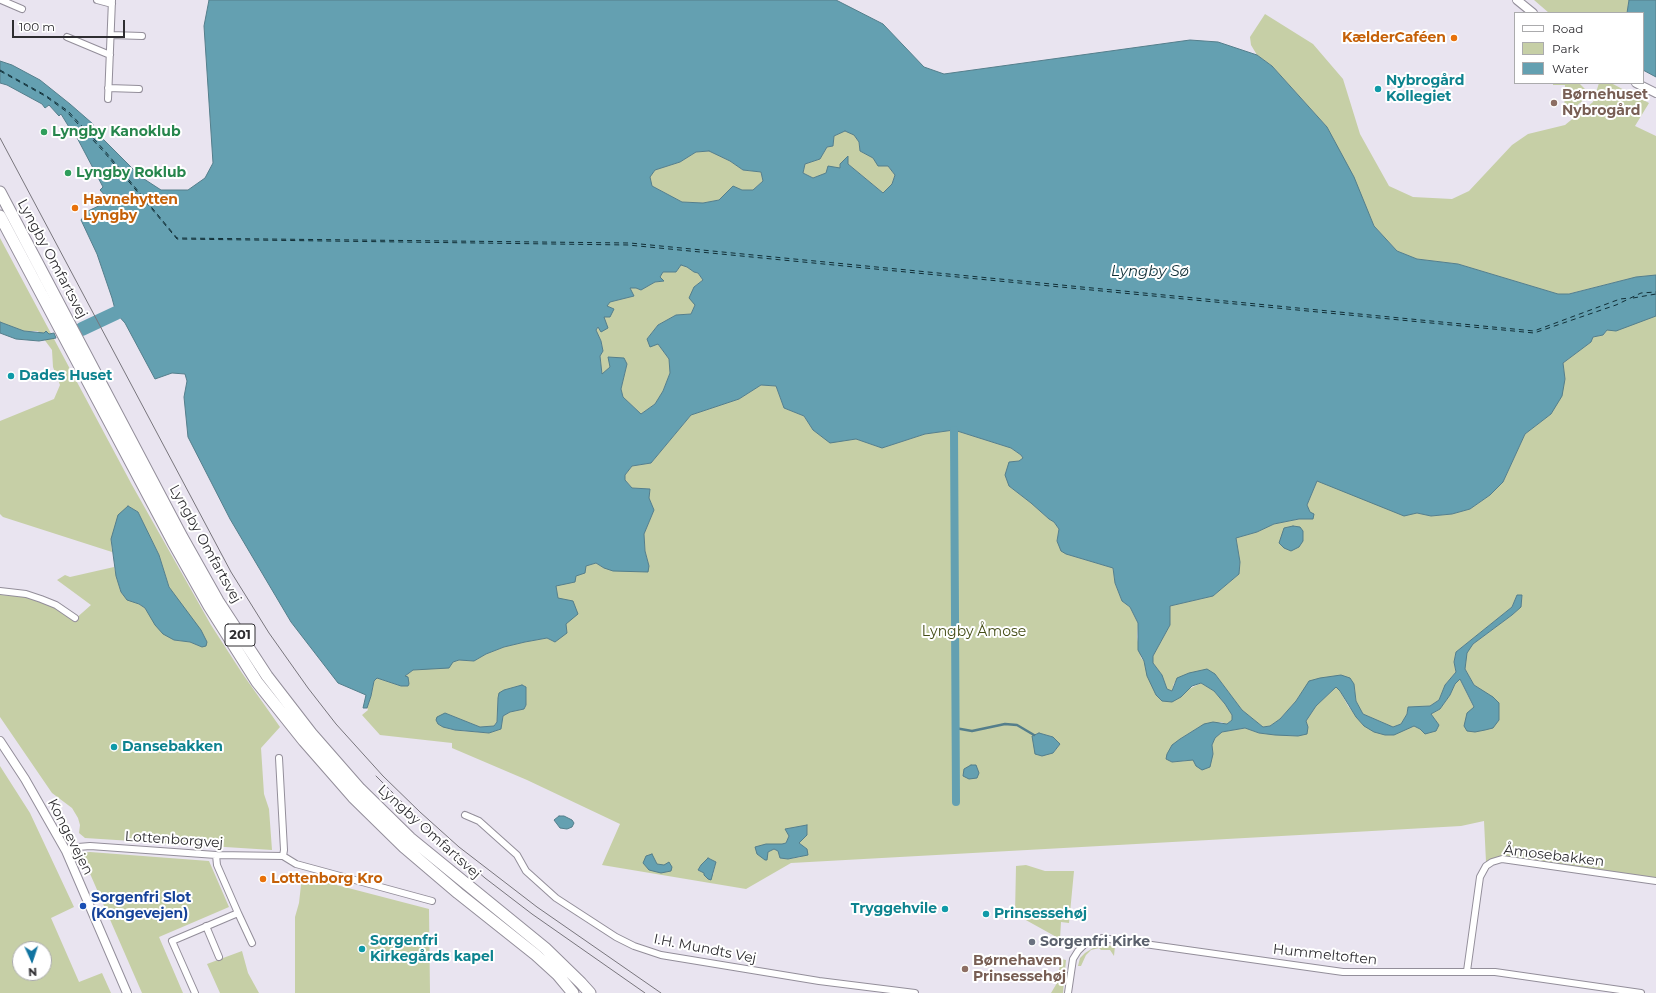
<!DOCTYPE html>
<html>
<head>
<meta charset="utf-8">
<style>
	body { margin:0 }
	#map { position:relative; width:1656px; height:993px; overflow:hidden; background:#e9e4f0; font-family:Montserrat,sans-serif }
	canvas { display:block }
	.legend { position:absolute; left:1514px; top:12px; width:130px; height:72px; box-sizing:border-box; background:#fff; border:1px solid #ababad; margin:0; padding:5px 7px; list-style:none; font-size:12px; color:#2e2d31 }
	.legend li { display:flex; align-items:center; gap:8px; height:20px }
	.legend b { width:20px; border:1px solid #ababad }
	.north { position:absolute; left:12px; top:941px; width:40px; height:40px; box-sizing:border-box; background:#fff; border:1px solid #ababad; border-radius:50%; rotate:177deg; font-size:11px; font-weight:700; line-height:16px; text-align:center; color:#2e2d31 }
	.north::after { content:''; display:block; margin:auto; width:14px; height:18px; background:#1174a1; clip-path:polygon(50% 0,100% 100%,50% 72%,0 100%) }
	.scale { position:absolute; left:12px; top:20px; width:113px; height:18px; box-sizing:border-box; border:2px solid #2e2d31; border-top:0; padding-left:5px; font-size:12px; line-height:14px; white-space:nowrap; color:#2e2d31; -webkit-text-stroke:3px #fff; paint-order:stroke }
</style>
</head>
<body>
<div id="map">
<canvas width="1656" height="993"></canvas>
<ul class="legend">
<li><b style="height:5px;background:#fff"></b>Road</li>
<li><b style="height:11px;background:#c6cfa6"></b>Park</li>
<li><b style="height:11px;background:#64a0b1"></b>Water</li>
</ul>
<div class="north">N</div>
<div class="scale">100 m</div>
</div>
<script>
const g = document.querySelector('canvas').getContext('2d');
g.lineJoin = 'round';
function fillPath(path, color) {
  g.fillStyle = color;
  g.fill(path, 'evenodd');
}
function toPath(rows) {
  const path = new Path2D();
  for (const r of rows) {
    path.moveTo(r[0], r[1]);
    for (let i = 2; i < r.length; i += 2) path.lineTo(r[i], r[i + 1]);
  }
  return path;
}
function strokePath(path, color, width, dash) {
  g.strokeStyle = color;
  g.lineWidth = width;
  g.lineCap = dash ? 'butt' : 'round';
  g.setLineDash(dash || []);
  g.stroke(path);
}
function label(font, color, halo, rows, align = 'center') {
  g.font = font + ' Montserrat,sans-serif';
  g.lineWidth = 4;
  g.setLineDash([]);
  g.textBaseline = 'middle';
  g.strokeStyle = halo;
  g.fillStyle = color;
  for (const [text, x, y, turn = 0] of rows) {
    g.save();
    g.translate(x, y);
    g.rotate((+turn || 0) * Math.PI / 180);
    g.textAlign = isNaN(turn) ? turn : align;
    if (halo) g.strokeText(text, 0, 0);
    g.fillText(text, 0, 0);
    g.restore();
  }
}
const green = toPath([
	[1534,0,1629,0,1627,13,1549,13],
	[1265,14,1313,44,1343,79,1360,134,1389,186,1413,197,1452,199,1469,191,1512,145,1528,134,1565,125,1593,102,1599,83,1611,83,1649,103,1635,126,1656,136,1656,275,1636,277,1568,294,1558,294,1458,264,1417,259,1397,251,1374,226,1327,127,1272,66,1257,55,1251,45,1250,37],
	[1553,83,1579,83,1586,90,1588,96,1564,117,1565,85,1553,85],
	[845,131,854,134,859,142,860,151,888,166,895,175,892,184,883,193,848,164,848,157,840,168,813,178,803,173,805,164,820,159,827,147,833,146,834,136],
	[709,151,730,161,743,170,761,172,763,181,753,190,742,190,733,187,719,200,703,203,682,202,652,186,649,177,655,170,680,162,696,152],
	[0,238,132,485,211,625,242,673,280,727,261,748,264,794,269,809,272,850,85,838,79,833,80,825,78,818,72,808,52,793,0,717,0,595,21,596,50,605,74,620,91,605,57,580,65,575,70,577,114,567,121,592,127,599,139,604,145,608,174,640,190,642,202,647,182,606,169,587,159,555,138,512,128,506,111,539,112,552,3,517,0,514,0,421,54,399,60,385,53,367,52,350,38,331,24,331,0,322],
	[681,265,687,267,694,272,698,273,703,280,694,287,695,305,691,314,676,315,658,325,647,339,658,344,669,359,670,373,663,391,655,404,641,414,623,397,621,389,627,364,610,367,602,375,600,356,603,351,601,341,596,330,604,321,604,317,614,309,606,306,610,302,634,296,630,288,636,288,641,290,655,282,663,281,660,277,663,272,676,272],
	[1656,316,1656,878,1497,858,1486,862,1484,821,1461,826,1354,832,791,863,746,889,602,865,620,824,527,780,452,748,452,743,380,735,362,715,368,710,367,708,371,696,374,681,377,678,401,686,407,682,408,677,405,676,413,670,429,668,459,660,474,661,486,654,504,647,525,642,547,638,555,642,560,638,558,598,556,586,576,576,586,566,596,563,604,568,649,566,645,551,644,534,654,510,649,498,650,489,632,488,625,480,625,475,632,466,651,463,691,415,739,399,761,385,776,386,784,408,804,416,813,430,830,442,856,439,882,448,925,434,954,430,1011,448,1021,455,1023,458,1019,461,1009,462,1009,486,1031,503,1049,519,1054,522,1059,529,1057,541,1066,554,1113,568,1115,583,1122,601,1130,607,1138,623,1137,637,1141,658,1144,661,1156,695,1189,689,1201,683,1214,691,1225,704,1232,715,1232,720,1227,724,1221,722,1199,727,1180,739,1167,754,1167,759,1172,762,1185,761,1213,754,1212,745,1215,738,1222,732,1245,728,1259,733,1298,736,1308,727,1306,721,1316,706,1336,687,1340,691,1348,706,1364,726,1409,728,1414,726,1420,729,1439,725,1431,714,1440,709,1450,695,1455,684,1460,679,1474,708,1467,731,1481,690,1474,685,1465,669,1466,653,1473,644,1512,615,1521,606,1522,595,1517,595,1512,607,1456,652,1454,662,1456,672,1445,685,1439,700,1430,706,1408,707,1407,714,1401,724,1393,727,1363,714,1356,701,1354,684,1304,689,1296,701,1280,719,1270,726,1263,727,1242,710,1215,674,1174,683,1172,691,1167,689,1162,675,1153,663,1153,656,1170,625,1170,606,1213,596,1239,574,1240,562,1236,538,1257,532,1274,524,1299,519,1313,519,1307,505,1317,481,1409,514,1417,513,1431,516,1452,514,1470,509,1490,495,1503,482,1525,434,1551,414,1565,379,1563,363,1591,342,1593,337,1603,335,1607,330],
	[522,685,526,687,526,705,524,709,510,712,503,716,501,729,489,733,462,731,449,729,438,724,445,713,480,727,494,726,497,722,498,698,504,690],
	[1038,733,1053,737,1060,744,1053,753,1032,736],
	[807,825,803,839,799,843,807,849,801,857,788,859,780,858,778,851,774,849,768,852,766,844,782,844,786,843,789,836,786,829],
	[708,858,716,862,713,875,704,875,705,873,698,870,701,865],
	[0,766,30,813,74,907,51,918,79,982,102,973,111,993,0,993],
	[20,949,44,949,44,973,20,973],
	[90,852,209,861,229,907,159,937,183,993,142,993,81,853],
	[1026,865,1045,871,1074,871,1069,923,1061,922,1060,939,1015,914,1016,866],
	[302,876,429,909,430,993,295,993,295,917,299,903],
	[1098,945,1115,946,1114,956,1110,950,1101,950,1099,948,1091,950,1086,955,1081,966,1078,966,1080,958,1085,953],
	[242,951,248,973,259,993,220,993,207,964],
	[1061,959,1066,960,1063,993,1051,993,1057,983]
]);
const water = toPath([
	[209,0,836,0,883,24,924,67,944,74,1190,40,1218,42,1257,55,1272,66,1327,127,1354,177,1374,226,1397,251,1417,259,1458,264,1558,294,1569,294,1636,277,1656,275,1656,316,1616,331,1607,330,1603,335,1593,337,1591,342,1563,363,1565,379,1562,396,1551,414,1525,434,1503,482,1490,495,1470,509,1452,514,1431,516,1417,513,1404,516,1317,481,1307,505,1310,512,1314,514,1313,519,1299,519,1274,524,1257,532,1236,538,1240,562,1239,574,1213,596,1170,606,1170,625,1153,656,1153,663,1162,675,1167,689,1172,691,1177,678,1189,673,1207,669,1215,674,1242,710,1263,727,1270,726,1280,719,1296,701,1309,681,1320,678,1341,675,1350,678,1354,684,1356,701,1363,714,1393,727,1401,724,1407,714,1408,707,1430,706,1439,700,1445,685,1456,672,1454,662,1456,652,1512,607,1517,595,1522,595,1521,607,1512,615,1473,644,1467,653,1465,669,1474,685,1493,697,1499,703,1499,720,1493,728,1485,730,1475,732,1467,731,1464,726,1467,713,1474,707,1460,679,1455,684,1450,695,1440,709,1431,714,1439,725,1436,731,1425,734,1420,729,1414,726,1394,735,1385,735,1374,732,1364,726,1356,717,1340,691,1336,687,1316,706,1306,721,1308,727,1307,734,1298,736,1275,735,1259,733,1245,728,1222,732,1215,738,1212,745,1213,754,1210,767,1202,770,1196,766,1193,760,1172,762,1166,759,1167,754,1172,745,1180,739,1204,724,1213,722,1227,724,1232,720,1232,715,1225,704,1214,691,1201,683,1192,686,1181,697,1172,702,1162,701,1156,695,1147,676,1144,661,1138,650,1138,623,1130,607,1122,601,1115,583,1113,568,1066,554,1061,551,1057,541,1059,529,1054,522,1049,519,1031,503,1009,486,1005,475,1009,462,1019,461,1023,458,1021,455,1011,448,954,430,925,434,882,448,856,439,830,443,813,430,804,416,784,408,776,386,761,385,739,399,691,415,651,463,632,466,625,475,625,480,632,488,650,489,649,498,654,510,644,534,645,551,649,566,648,572,613,571,604,568,596,563,586,566,585,573,576,576,575,582,556,586,558,598,573,601,578,614,566,624,567,633,555,642,547,638,525,642,504,647,486,654,474,661,459,660,453,662,449,668,413,670,405,676,408,677,409,684,408,686,401,686,377,678,374,681,371,696,367,708,363,708,366,695,338,683,291,622,230,519,188,437,184,397,187,381,185,374,172,373,155,379,125,323,116,313,112,298,97,254,81,220,88,211,105,203,108,199,100,190,103,187,74,132,72,132,61,114,59,116,49,105,45,108,42,104,7,85,0,83,0,61,12,65,40,80,70,104,93,124,93,129,141,177,161,190,188,190,205,178,213,163,204,26,209,0],
	[845,131,854,135,859,142,860,151,873,158,878,166,888,166,895,175,892,184,883,193,848,164,848,156,840,164,840,168,828,166,826,173,813,178,803,173,805,164,820,159,827,147,833,146,834,136,845,131],
	[709,151,730,161,743,170,761,172,763,181,753,190,742,190,733,186,719,200,703,203,682,202,652,186,650,177,655,170,680,162,696,152,709,151],
	[681,265,687,267,694,272,698,273,703,280,694,287,689,298,695,305,691,314,676,315,658,325,647,339,650,347,658,344,669,359,670,373,663,391,655,404,641,414,623,397,621,389,627,364,624,358,608,357,610,367,602,374,600,356,603,351,601,341,596,330,598,327,601,332,608,328,604,317,610,317,614,309,607,306,610,302,634,296,630,288,636,288,641,290,655,282,664,281,660,277,663,272,676,272,681,265],
	[1629,0,1656,0,1656,77,1643,70,1643,13,1627,13,1629,0],
	[0,322,24,331,44,333,46,331,49,334,54,333,56,338,39,341,16,339,0,333,0,322],
	[128,506,138,512,159,555,169,587,201,630,207,642,206,646,202,647,190,642,174,640,163,634,155,625,145,608,139,604,127,600,121,592,116,576,111,539,118,515,128,506],
	[1293,526,1300,527,1303,531,1303,541,1299,547,1291,551,1284,548,1279,543,1284,528,1293,526],
	[522,685,526,687,526,705,524,709,510,712,503,716,501,729,489,733,455,730,443,727,438,724,436,720,437,717,445,713,480,727,494,726,497,722,498,698,499,693,504,690,522,685],
	[1039,733,1053,737,1060,744,1053,753,1042,756,1035,754,1032,736,1039,733],
	[971,765,976,765,979,773,977,778,969,779,963,776,964,769,971,765],
	[559,816,564,816,572,820,574,823,572,827,567,829,560,828,554,820,559,816],
	[807,825,807,835,799,843,807,849,808,855,788,859,780,858,778,851,774,849,768,852,767,860,765,860,757,854,755,847,766,844,782,844,786,843,789,836,785,829,807,825],
	[652,854,657,864,664,865,669,862,672,867,671,871,661,873,649,870,643,863,646,856,652,854],
	[708,858,716,862,711,880,708,879,704,875,704,873,698,870,701,865,708,858]
]);
const stream = toPath([
	[955,728,972,731,1005,724,1017,725,1034,735]
]);
const canal = toPath([
	[954,430,956,802]
]);
const river = toPath([
	[82,329,116,313]
]);
const ferry = toPath([
	[0,70,45,95,68,111,105,151,177,238,630,243,1534,331,1620,299,1630,298],
	[0,71,45,96,67,112,104,152,177,239,628,245,1534,333,1616,305,1641,293,1656,292],
	[1633,298,1656,294]
]);
const minor = toPath([
	[1,0,22,9],
	[97,0,112,4],
	[111,35,142,36],
	[67,37,110,55],
	[108,88,139,89],
	[108,99,112,0],
	[0,591,26,594,41,599,56,605,75,618],
	[279,758,284,850,283,856],
	[465,815,479,821,517,855,526,871,556,898,616,937,634,946,661,955,819,981,915,993],
	[66,851,78,847,90,846,216,855,283,856,296,864,432,901],
	[238,913,252,943],
	[206,926,219,957],
	[1467,971,1480,877,1486,866,1492,862,1502,859,1656,881],
	[195,993,172,941,238,913,217,865,216,855],
	[1068,993,1073,959,1078,951,1085,944,1102,938,1343,972,1495,972,1641,993]
]);
const tertiary = toPath([
	[1517,0,1533,13],
	[1636,83,1656,93],
	[0,741,25,779,66,851,127,993]
]);
const motorway = toPath([
	[0,192,182,537,218,601,267,676,311,733,360,789,410,838,545,948,581,983,590,993],
	[0,216,173,542,209,606,257,682,304,741,353,797,404,847,458,893,536,955,558,975,573,993]
]);
const tram = toPath([
	[0,138,231,572,269,633,308,688,336,724,383,776,420,812,459,847,537,907,661,993],
	[376,776,435,835,485,878,532,914,645,993]
]);
const markers = [
	[1454,38,4,"#e8710a"],
	[1378,89,4,"#0f9aa8"],
	[1554,103,4,"#8d6e63"],
	[44,132,4,"#2e9e5b"],
	[68,173,4,"#2e9e5b"],
	[75,208,4,"#e8710a"],
	[11,376,4,"#0f9aa8"],
	[114,747,4,"#0f9aa8"],
	[263,879,4,"#e8710a"],
	[83,906,4,"#1a4fb4"],
	[945,909,4,"#0f9aa8"],
	[986,914,4,"#0f9aa8"],
	[1032,942,4,"#6b7280"],
	[362,949,4,"#0f9aa8"],
	[965,969,4,"#8d6e63"]
];
const shields = [
	[240,635,30]
];
const shieldNames = [
	["201",240,635]
];
const foodNames = [
	["KælderCaféen",1446,38,"right"],
	["Havnehytten",83,200],
	["Lyngby",83,216],
	["Lottenborg Kro",271,879]
];
const cultureNames = [
	["Nybrogård",1386,81],
	["Kollegiet",1386,97],
	["Dades Huset",19,376],
	["Dansebakken",122,747],
	["Tryggehvile",937,909,"right"],
	["Prinsessehøj",994,914],
	["Sorgenfri",370,941],
	["Kirkegårds kapel",370,957]
];
const educationNames = [
	["Børnehuset",1562,95],
	["Nybrogård",1562,111],
	["Børnehaven",973,961],
	["Prinsessehøj",973,977]
];
const leisureNames = [
	["Lyngby Kanoklub",52,132],
	["Lyngby Roklub",76,173]
];
const streetNames = [
	["Lyngby Omfartsvej",52,259,62],
	["Lyngby Omfartsvej",205,544,61],
	["Lyngby Omfartsvej",429,832,42],
	["Kongevejen",70,837,63],
	["Lottenborgvej",174,840,4],
	["Åmosebakken",1554,856,7],
	["I.H. Mundts Vej",705,949,11],
	["Hummeltoften",1325,955,6]
];
const parkNames = [
	["Lyngby Åmose",974,632]
];
const transitNames = [
	["Sorgenfri Slot",91,898],
	["(Kongevejen)",91,914]
];
const worshipNames = [
	["Sorgenfri Kirke",1040,942]
];
const waterNames = [
	["Lyngby Sø",1150,272]
];
fillPath(green, '#c6cfa6');
fillPath(water, '#64a0b1');
strokePath(water, '#547e8b', 1);
strokePath(stream, '#547e8b', 2.5);
strokePath(canal, '#64a0b1', 8);
strokePath(river, '#64a0b1', 14);
strokePath(ferry, '#112f37', 1, [5, 4]);
strokePath(minor, '#938e9a', 8);
strokePath(tertiary, '#938e9a', 10);
strokePath(motorway, '#938e9a', 13);
strokePath(minor, '#fff', 6);
strokePath(tertiary, '#fff', 8);
strokePath(motorway, '#fff', 11);
strokePath(tram, '#78757c', 1);
for (const [x, y, r, color] of markers) {
  const dot = new Path2D();
  dot.arc(x, y, r, 0, 2 * Math.PI);
  g.fillStyle = color;
  g.fill(dot);
  strokePath(dot, '#fff', 1.5);
}
for (const [x, y, w] of shields) {
  const box = new Path2D();
  box.roundRect(x - w / 2, y - 11, w, 22, 3);
  g.fillStyle = '#fff';
  g.fill(box);
  strokePath(box, '#2e2d31', 1);
}
label('bold 13px', '#2e2d31', null, shieldNames);
label('bold 14px', '#c56008', '#fff', foodNames, 'left');
label('bold 14px', '#0d838f', '#fff', cultureNames, 'left');
label('bold 14px', '#785e54', '#fff', educationNames, 'left');
label('bold 14px', '#27864d', '#fff', leisureNames, 'left');
label('14px', '#2e2d31', '#fff', streetNames);
label('14px', '#444d16', '#fff', parkNames);
label('bold 14px', '#164399', '#fff', transitNames, 'left');
label('bold 14px', '#5b616d', '#fff', worshipNames, 'left');
label('italic 15px', '#112f37', '#fff', waterNames);
</script>
</body>
</html>
